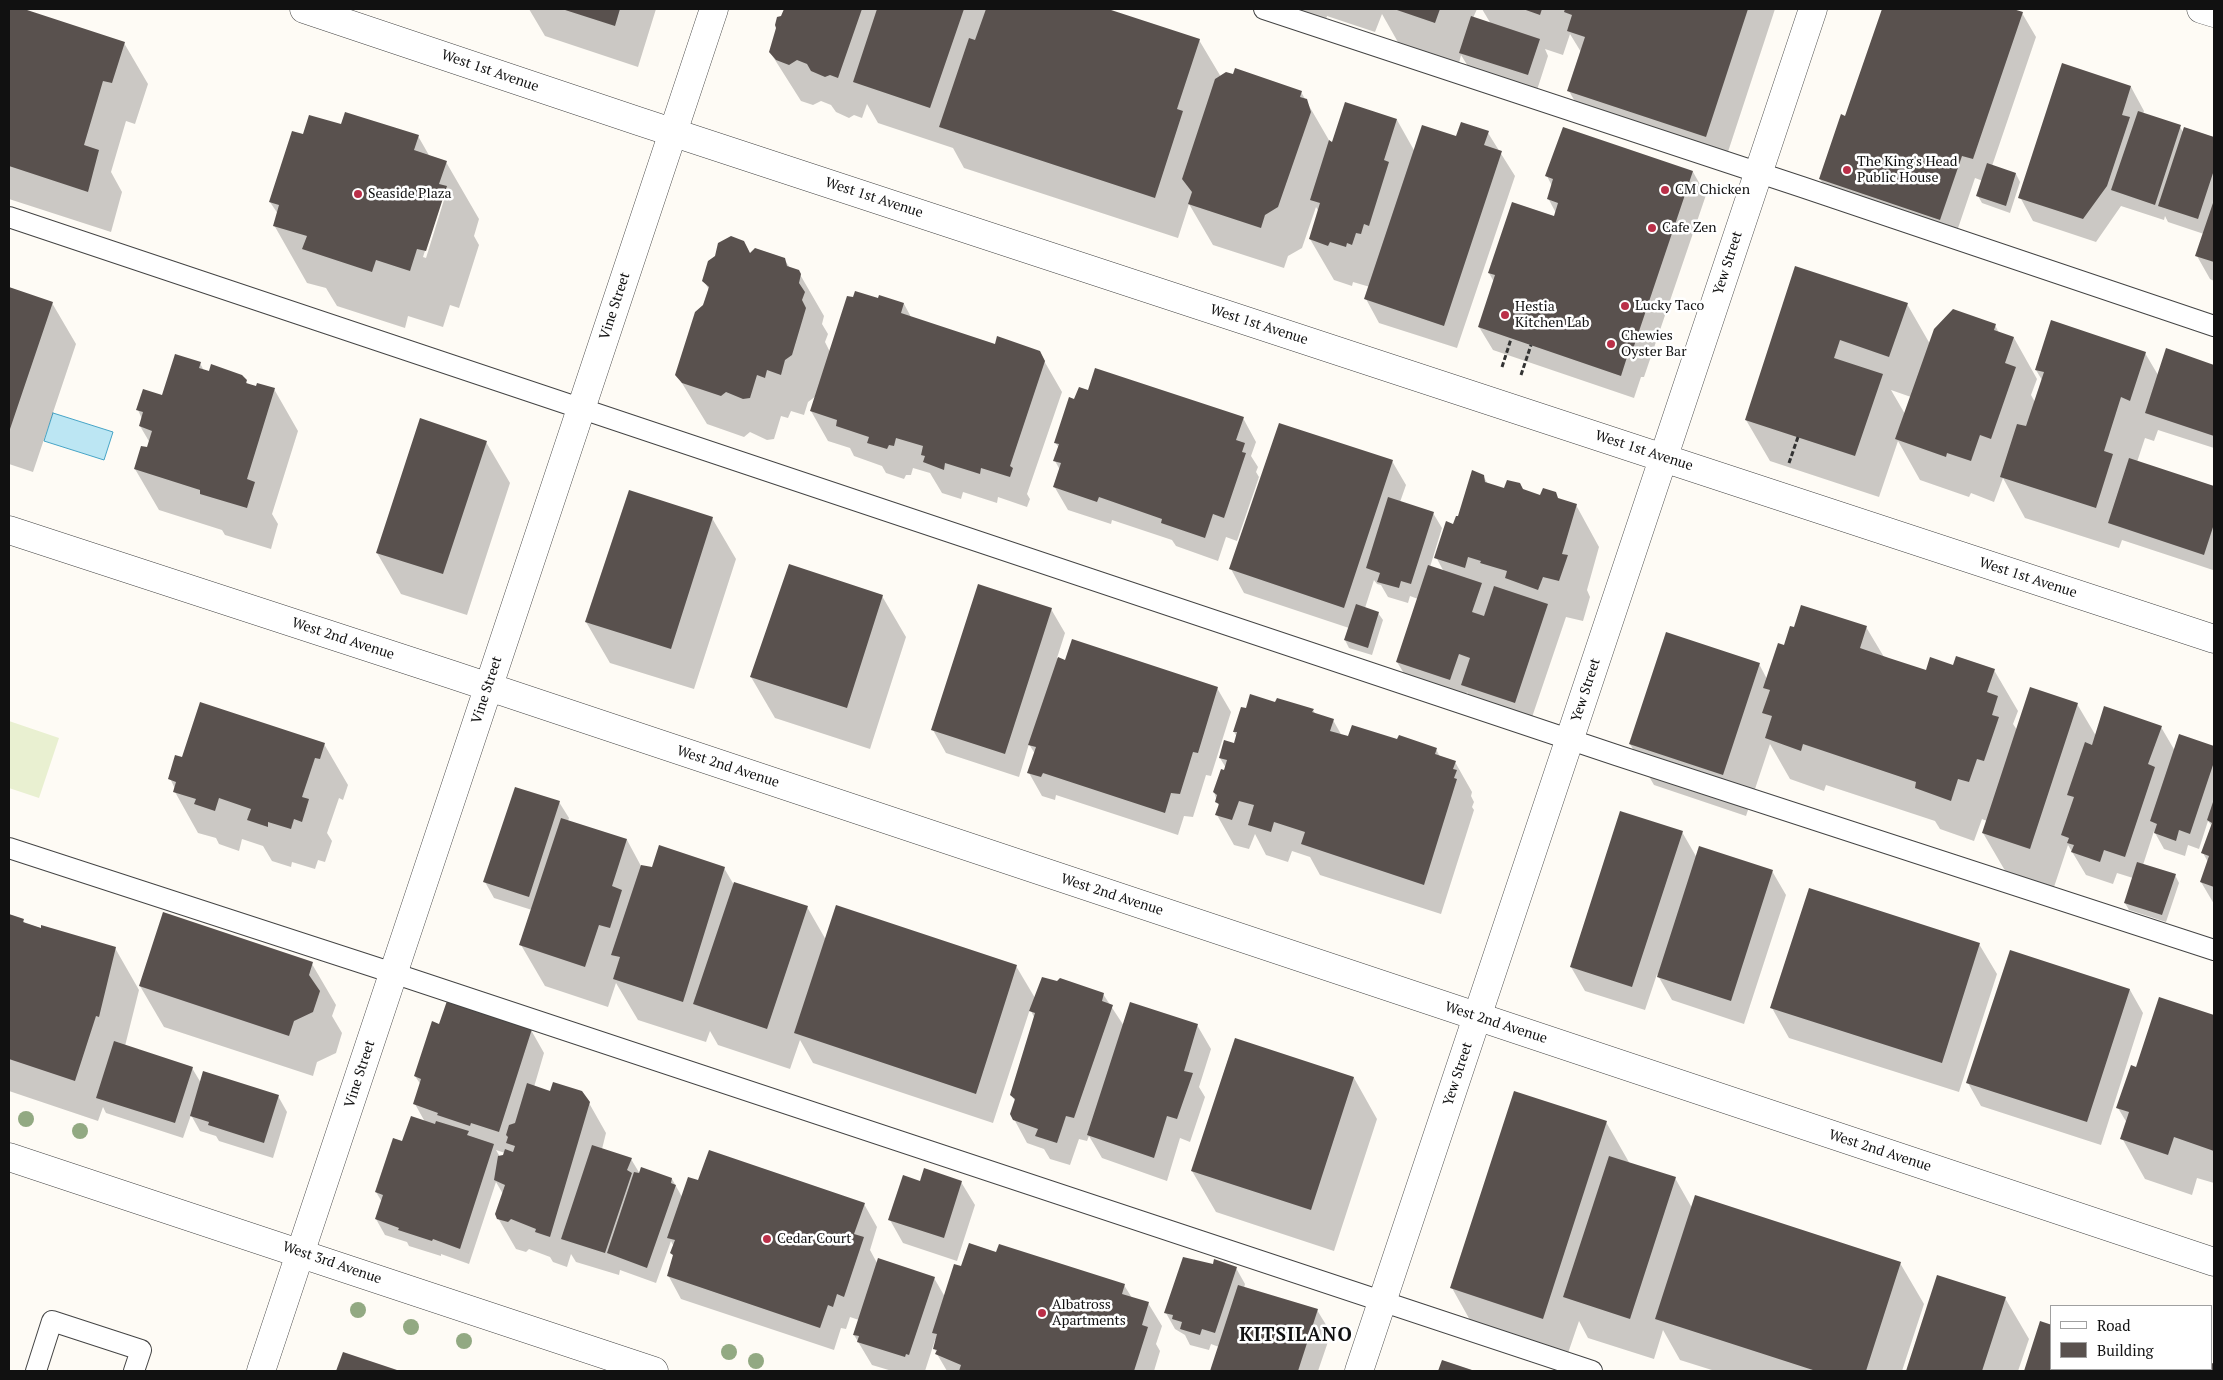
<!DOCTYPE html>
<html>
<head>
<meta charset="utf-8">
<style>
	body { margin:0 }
	#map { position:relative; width:2223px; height:1380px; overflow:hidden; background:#fefbf5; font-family:"PT Serif",serif }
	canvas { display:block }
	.frame { position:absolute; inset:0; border:10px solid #111; pointer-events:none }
	.legend { position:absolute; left:2050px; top:1305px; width:162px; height:65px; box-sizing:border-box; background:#fff; border:1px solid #a0a0a0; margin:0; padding:6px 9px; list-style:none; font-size:15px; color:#111 }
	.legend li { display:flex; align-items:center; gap:10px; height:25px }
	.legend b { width:25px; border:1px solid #a0a0a0 }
</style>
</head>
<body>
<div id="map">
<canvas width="2223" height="1380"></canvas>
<div class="frame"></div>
<ul class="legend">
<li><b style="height:6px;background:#fff"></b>Road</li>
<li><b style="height:14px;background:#59514e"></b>Building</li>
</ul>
</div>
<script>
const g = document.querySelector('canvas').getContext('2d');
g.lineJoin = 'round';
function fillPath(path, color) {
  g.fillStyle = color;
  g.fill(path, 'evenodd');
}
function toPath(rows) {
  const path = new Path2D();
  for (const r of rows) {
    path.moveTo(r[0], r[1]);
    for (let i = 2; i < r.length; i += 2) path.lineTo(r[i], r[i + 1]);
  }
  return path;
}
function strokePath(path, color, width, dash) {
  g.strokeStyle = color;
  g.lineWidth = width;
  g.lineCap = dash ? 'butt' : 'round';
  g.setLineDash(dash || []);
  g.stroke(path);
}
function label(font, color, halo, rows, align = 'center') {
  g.font = font + ' "PT Serif",serif';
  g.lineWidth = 5;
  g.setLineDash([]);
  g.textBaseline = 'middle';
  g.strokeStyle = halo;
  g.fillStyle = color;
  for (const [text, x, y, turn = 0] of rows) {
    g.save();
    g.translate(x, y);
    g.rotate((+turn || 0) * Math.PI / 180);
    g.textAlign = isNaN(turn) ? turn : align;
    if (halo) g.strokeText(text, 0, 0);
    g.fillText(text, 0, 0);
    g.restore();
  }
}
const pitch = toPath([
	[9,721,59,738,39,798,9,788]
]);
const water = toPath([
	[53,413,113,432,104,460,44,441,53,413]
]);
const shadow = toPath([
	[9,9,20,9,124,43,148,84,135,124,126,121,111,172,122,192,111,232,9,199],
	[529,9,656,9,638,67,545,36],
	[785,9,1104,9,1199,40,1221,77,1301,92,1330,142,1333,143,1397,120,1415,152,1457,137,1488,133,1515,176,1457,348,1379,323,1366,299,1370,287,1353,282,1352,286,1334,280,1310,239,1319,212,1316,207,1302,248,1288,256,1284,268,1213,245,1189,204,1178,238,964,168,953,148,878,123,867,104,862,118,854,115,849,118,836,112,831,105,821,101,813,105,801,101,770,52],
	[1296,9,1477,9,1473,18,1491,24,1482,9,1775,9,1723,167,1586,121,1569,91,1581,52,1570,34,1563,55,1545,49,1548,56,1537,90,1469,68,1461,55,1459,63,1399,44,1382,14,1375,32,1327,16,1322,33,1307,28],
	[1883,9,2009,9,2022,13,2036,37,1992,166,2016,174,2020,182,2010,213,1982,203,1978,196,1983,181,1975,178,1953,243,1834,202,1820,179,1846,117],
	[2063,65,2131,87,2144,111,2143,114,2180,127,2183,132,2184,128,2214,138,2214,281,2210,279,2197,256,2204,234,2168,222,2165,216,2164,220,2121,206,2096,242,2033,221,2020,197],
	[341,126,418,136,430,157,446,162,479,219,474,236,479,245,459,308,450,305,443,327,408,316,405,328,337,306,326,288,307,283,274,225,278,214,270,202,303,136],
	[442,198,444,200,426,258,423,257],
	[1693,172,1706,195,1644,377,1641,377,1634,398,1493,350,1479,327,1494,282,1489,273,1554,218,1556,213,1548,198,1552,186,1547,176],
	[750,255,784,259,790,268,798,271,824,316,822,324,828,334,825,342,830,352,879,300,904,304,911,317,996,346,1039,352,1062,392,1027,494,1030,499,1027,507,998,497,997,503,963,492,961,499,942,493,930,473,913,468,911,475,906,475,904,479,886,473,882,466,854,456,850,448,828,441,811,411,816,396,808,402,804,415,791,411,788,418,781,416,774,439,767,440,750,432,744,437,707,424,677,375,709,290,704,281],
	[1796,268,1907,304,1930,344,1995,325,1999,333,2014,338,2037,379,2031,395,2035,402,2042,380,2036,370,2145,353,2158,375,2167,350,2214,366,2214,448,2158,430,2154,441,2145,438,2137,462,2214,488,2213,570,2122,540,2119,548,2025,518,2003,478,1994,502,1971,493,1969,497,1920,480,1898,441,1879,497,1770,461,1746,420],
	[1891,390,1911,397,1905,414],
	[9,288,52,303,76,344,33,472,9,464],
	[200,363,204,371,246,381,248,385,274,389,298,431,272,514,278,524,271,549,225,535,222,530,159,510,135,469,150,443,140,426,142,419,138,410,162,396],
	[1088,392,1243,418,1256,442,1251,456,1258,467,1256,472,1259,477,1237,541,1226,537,1218,561,1176,546,1172,540,1112,520,1111,524,1068,510,1054,486,1060,470,1055,461,1059,448,1055,442,1075,400],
	[486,442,510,483,467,615,401,594,377,553],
	[1392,461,1406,485,1400,502,1433,513,1442,528,1430,567,1444,572,1436,557,1483,476,1488,484,1505,489,1523,491,1576,505,1599,547,1587,590,1590,597,1583,621,1566,617,1529,726,1476,708,1467,692,1463,703,1411,685,1397,662,1418,599,1410,596,1408,603,1388,597,1381,585,1377,584,1374,580,1365,608,1378,613,1383,620,1372,655,1349,648,1345,640,1349,628,1244,593,1231,569],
	[712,518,736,559,694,689,610,663,586,622],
	[882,596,906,637,870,749,775,718,751,677],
	[1051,609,1065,633,1057,658,1066,662,1217,688,1231,712,1211,776,1206,775,1193,817,1184,816,1178,835,1056,795,1055,800,1042,796,1029,773,1035,754,1029,744,1019,777,946,753,933,730],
	[1866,627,1884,657,1927,671,1954,666,1994,670,2018,711,2013,724,2017,730,2077,704,2096,736,2161,727,2175,751,2180,736,2214,748,2214,904,2201,882,2208,862,2203,853,2212,826,2208,821,2199,849,2188,845,2185,856,2164,849,2154,831,2143,865,2175,875,2179,883,2166,922,2129,910,2125,903,2133,878,2117,873,2113,884,2086,875,2068,845,2053,890,2007,874,1983,833,1987,821,1982,819,1974,841,1940,829,1935,821,1826,785,1824,791,1790,779,1770,744,1746,816,1654,785,1630,744,1759,664,1767,679,1785,647],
	[1276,704,1313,710,1316,715,1333,720,1342,736,1398,741,1436,749,1440,757,1455,762,1472,792,1471,796,1474,802,1472,807,1474,810,1441,914,1320,875,1310,857,1292,851,1288,862,1266,855,1255,834,1249,849,1234,845,1217,815,1219,807,1214,792,1226,768,1220,758,1235,745,1237,737,1234,732],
	[324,744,348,785,343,800,339,798,327,833,332,841,325,862,318,860,315,869,292,862,291,867,272,861,263,846,242,839,239,851,219,844,216,838,198,833,175,792,175,789,170,778,182,759],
	[559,802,569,818,568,821,627,840,641,866,653,869,724,868,734,885,807,907,826,940,1016,966,1035,998,1103,994,1124,1026,1197,1025,1211,1049,1199,1087,1205,1097,1190,1142,1180,1138,1167,1181,1102,1158,1089,1136,1087,1141,1079,1139,1070,1165,1050,1159,1044,1149,1027,1143,1014,1119,1016,1102,1011,1095,1035,1019,1030,1009,993,1123,813,1063,800,1040,790,1069,718,1045,710,1031,706,1042,638,1020,616,983,608,1007,545,986,521,945,532,910,494,898,485,882],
	[1682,832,1697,858,1772,871,1786,895,1744,1024,1672,1000,1657,974,1645,1010,1585,991,1571,967],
	[9,916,23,920,25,924,115,948,139,990,125,1046,192,1068,201,1083,278,1096,287,1112,273,1158,219,1141,216,1136,200,1131,191,1115,183,1138,106,1113,103,1107,98,1121,9,1091],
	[1979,944,1997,974,1959,1092,1789,1038,1772,1008],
	[312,964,336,1005,332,1016,342,1033,336,1053,317,1062,313,1076,164,1027,140,986],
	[2130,990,2143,1013,2101,1145,1981,1106,1968,1083],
	[2160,998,2214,1017,2214,1183,2197,1178,2192,1195,2145,1179,2122,1138,2127,1123,2118,1108,2137,1068],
	[440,1025,531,1030,544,1053,534,1087,589,1103,606,1133,602,1149,631,1159,640,1174,672,1179,682,1197,699,1182,864,1204,877,1227,870,1250,877,1263,934,1278,945,1297,962,1268,997,1253,1124,1285,1132,1298,1148,1303,1162,1326,1156,1344,1160,1351,1154,1371,947,1371,937,1354,935,1349,937,1340,935,1340,925,1371,892,1371,872,1365,854,1335,859,1320,850,1317,846,1329,841,1328,834,1350,681,1299,668,1275,674,1257,672,1253,674,1247,671,1241,656,1283,620,1270,619,1275,576,1262,571,1254,567,1267,553,1262,550,1257,529,1249,526,1252,516,1249,498,1218,503,1194,496,1182,469,1264,441,1254,441,1256,409,1246,407,1242,385,1235,376,1219,382,1202,376,1192,403,1143,425,1122,415,1104,421,1085,415,1076],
	[496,1150,505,1153,504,1156,500,1157],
	[1235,1039,1354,1078,1377,1119,1334,1251,1216,1212,1192,1171],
	[1606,1122,1630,1164,1675,1178,1692,1208,1900,1263,1924,1304,1902,1371,1715,1371,1680,1360,1663,1330,1654,1359,1588,1338,1579,1321,1566,1359,1475,1329,1452,1288],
	[961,1182,975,1205,957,1261,903,1243,890,1220],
	[1214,1265,1236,1268,1245,1284,1244,1288,1317,1310,1331,1333,1318,1371,1211,1371,1219,1347,1211,1344,1209,1350,1190,1345,1185,1335,1175,1329,1166,1313],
	[1938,1277,2005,1298,2029,1339,2018,1371,1907,1371],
	[2041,1323,2052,1369,2212,1369,2212,1365,2214,1366,2214,1371,2025,1371],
	[343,1354,397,1371,338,1371]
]);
const building = toPath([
	[9,9,24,9,125,42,112,83,103,81,84,145,99,150,88,192,9,166],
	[562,9,620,9,615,26],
	[784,9,862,9,838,78,830,75,825,77,811,71,807,64,797,60,789,65,776,60,769,52,776,28,775,25,777,17,781,16],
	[877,9,964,9,930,108,853,82],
	[986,9,1108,9,1200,39,1177,109,1183,111,1155,198,939,127,969,38,975,40],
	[1394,9,1440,9,1435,23],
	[1523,9,1542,9,1540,15],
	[1565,9,1748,9,1706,137,1567,91,1585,37,1567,31,1572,15,1564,12],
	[1882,9,2013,9,2023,12,1973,159,1962,156,1940,220,1819,179,1841,114,1845,116],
	[1471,16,1540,39,1528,75,1459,53],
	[2062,63,2131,86,2122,115,2130,117,2107,186,2083,219,2018,198],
	[1235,68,1302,91,1300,97,1307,99,1311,112,1278,207,1265,215,1261,228,1188,204,1192,192,1182,179,1215,79,1226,72,1233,74],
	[1345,102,1397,119,1384,160,1389,162,1369,226,1364,224,1361,234,1356,233,1352,245,1347,243,1346,247,1330,242,1328,246,1309,239,1320,203,1310,200,1329,140,1332,142],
	[2138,111,2181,125,2155,205,2111,190],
	[345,112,419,135,414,150,447,161,439,184,447,186,426,251,417,249,410,271,376,260,372,272,302,249,307,236,273,226,279,205,269,202,292,131,303,134,309,115,341,124],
	[1461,122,1489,131,1484,145,1502,151,1444,326,1364,299,1422,125,1456,136],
	[1563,127,1693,171,1631,355,1628,354,1621,376,1478,327,1495,275,1488,273,1512,202,1554,216,1558,203,1547,199,1553,179,1545,176],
	[2184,127,2214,137,2214,170,2198,219,2158,206],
	[1987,163,2016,173,2006,206,1976,196],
	[2214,200,2214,262,2195,256],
	[731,236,744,241,750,253,755,248,785,258,787,266,799,270,801,274,799,283,805,292,802,300,806,308,792,355,785,360,781,375,767,370,765,378,757,375,750,398,743,399,726,392,721,396,682,383,675,375,695,312,703,305,709,287,702,281,708,261,715,256,718,243],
	[1795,266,1908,303,1889,357,1840,340,1834,358,1883,374,1855,456,1745,420],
	[9,287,53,302,9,432],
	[855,291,878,298,879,295,904,303,901,313,995,344,997,336,1040,351,1045,361,1010,466,1013,468,1010,477,981,468,980,474,945,463,944,470,923,462,925,456,921,455,923,446,896,438,894,446,889,445,887,449,867,443,869,437,836,426,837,420,810,411,847,296,853,297],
	[1953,309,1996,324,1994,330,2014,337,2005,363,2016,367,1991,439,1980,435,1971,461,1947,453,1946,457,1895,439,1934,329],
	[2051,320,2146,352,2130,401,2121,397,2104,451,2113,454,2096,508,2000,477,2017,424,2026,426,2044,372,2035,370],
	[2166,348,2214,365,2214,436,2145,413],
	[175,354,201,362,199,368,209,371,211,364,242,375,247,380,246,383,256,386,257,383,275,388,247,479,255,482,247,508,200,494,200,490,134,469,141,446,147,447,152,431,139,426,143,412,136,410,143,389,162,395],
	[1095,368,1244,417,1236,440,1245,443,1242,452,1246,453,1224,518,1213,514,1205,538,1161,523,1162,519,1099,497,1097,502,1053,487,1061,463,1053,461,1059,444,1054,443,1069,397,1074,399,1079,387,1088,390],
	[420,418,487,441,443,574,376,553],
	[1279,423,1393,460,1344,608,1229,569],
	[2129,458,2214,486,2214,524,2204,555,2108,523],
	[1472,470,1484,475,1485,482,1504,488,1507,480,1520,483,1523,489,1540,495,1543,488,1556,492,1558,498,1577,504,1562,554,1568,555,1559,581,1543,577,1538,590,1505,578,1507,571,1480,563,1481,561,1468,557,1465,568,1434,558,1446,521,1453,524,1456,516,1458,516],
	[629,490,713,517,671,649,585,622],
	[1388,497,1434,512,1411,584,1401,581,1399,588,1377,582,1380,573,1366,568],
	[789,564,883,595,847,708,750,677],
	[1428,565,1482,583,1472,612,1484,616,1494,586,1548,604,1515,703,1461,685,1470,658,1459,654,1450,680,1396,662],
	[978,584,1052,608,1005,754,931,730],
	[1356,604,1379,612,1368,648,1344,640],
	[1801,605,1867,626,1860,648,1889,658,1926,670,1930,657,1953,665,1956,656,1995,669,1987,692,1998,696,1992,715,1999,717,1984,761,1977,759,1969,782,1958,779,1951,801,1915,788,1916,782,1803,744,1801,751,1765,738,1772,716,1762,713,1770,690,1763,688,1778,643,1784,645,1790,626,1794,627],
	[1666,632,1760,663,1723,775,1629,744],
	[1072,639,1218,687,1198,753,1193,752,1180,794,1171,793,1165,813,1043,773,1041,777,1027,773,1036,747,1028,745,1058,657,1065,660],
	[2030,687,2078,703,2030,849,1982,833],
	[1250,694,1275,702,1277,698,1314,709,1312,712,1334,719,1330,731,1348,736,1352,725,1397,739,1399,735,1437,748,1435,754,1456,761,1453,769,1457,770,1454,778,1457,779,1424,885,1301,844,1305,832,1274,822,1271,832,1248,825,1254,805,1239,801,1232,820,1215,815,1219,804,1215,802,1217,795,1213,792,1221,769,1224,770,1227,760,1219,758,1224,740,1234,743,1237,732,1233,732,1241,707,1246,708],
	[200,702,325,743,320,759,315,758,302,797,309,799,302,822,294,819,291,829,268,822,268,827,247,820,251,809,219,798,215,811,194,804,196,799,173,792,176,782,168,779,175,755,182,757],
	[2104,706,2162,726,2148,764,2155,767,2125,857,2104,850,2100,862,2071,852,2074,845,2067,843,2069,838,2061,835,2074,797,2067,795,2085,742,2092,745],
	[2179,734,2214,746,2214,762,2190,834,2179,830,2176,841,2154,833,2157,824,2150,821],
	[515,787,560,801,529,897,483,882],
	[2214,799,2214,887,2200,882,2209,856,2201,853,2212,823,2207,820],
	[1620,811,1683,831,1632,987,1570,967],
	[561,818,627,839,612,886,622,890,610,928,599,925,585,967,519,945],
	[659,845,725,867,683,1002,613,979,620,957,611,955,641,865,652,867],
	[1699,846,1773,870,1731,1001,1657,977],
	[2137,862,2176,874,2162,915,2124,903],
	[734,882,808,906,767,1029,693,1004],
	[1809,888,1980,943,1942,1063,1770,1008],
	[836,905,1017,965,976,1094,794,1033],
	[163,912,313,962,309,975,320,991,313,1012,294,1021,289,1036,139,986],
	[9,914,24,919,23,922,41,928,41,925,116,947,99,1017,96,1016,75,1081,9,1059],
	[2010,950,2130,989,2087,1122,1966,1083],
	[1042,977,1057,981,1060,978,1104,993,1102,1001,1113,1005,1074,1118,1066,1116,1057,1143,1035,1136,1038,1129,1013,1120,1010,1114,1015,1099,1010,1095,1035,1013,1029,1011],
	[2159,997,2214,1015,2214,1151,2174,1137,2168,1155,2120,1139,2129,1112,2116,1108,2131,1065,2136,1067],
	[448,998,532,1029,499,1132,471,1123,470,1126,437,1115,438,1113,413,1104,421,1079,414,1076,432,1021,439,1024],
	[1130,1002,1198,1024,1184,1071,1193,1073,1177,1119,1167,1116,1154,1158,1087,1135],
	[1235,1038,1354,1077,1311,1210,1191,1171],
	[114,1041,193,1067,175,1123,96,1098],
	[203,1071,279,1095,264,1143,208,1125,209,1122,190,1116],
	[553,1082,582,1091,590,1102,550,1237,535,1232,536,1229,511,1219,508,1222,497,1219,495,1214,505,1185,494,1180,498,1156,503,1155,505,1149,513,1152,515,1146,506,1143,508,1137,506,1135,509,1125,515,1123,527,1083,550,1091],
	[1514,1091,1607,1121,1543,1319,1450,1288],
	[411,1116,435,1124,436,1121,469,1131,467,1135,494,1144,460,1249,433,1239,432,1241,398,1230,399,1228,375,1219,383,1195,375,1192,393,1138,402,1141],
	[592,1145,632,1158,627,1170,632,1173,605,1253,561,1239],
	[709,1150,865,1203,854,1234,864,1237,844,1297,837,1294,833,1307,828,1305,820,1328,667,1276,673,1255,670,1253,675,1240,667,1238,688,1177,698,1180],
	[1609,1156,1676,1177,1630,1319,1563,1297],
	[641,1167,672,1178,671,1183,676,1185,647,1268,607,1253,634,1172,639,1173],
	[924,1168,962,1181,944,1238,888,1220,903,1175,920,1181],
	[1695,1195,1901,1262,1866,1371,1816,1371,1655,1319],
	[969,1243,996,1252,999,1244,1125,1284,1122,1294,1149,1302,1142,1325,1148,1327,1134,1371,959,1371,961,1365,935,1354,937,1350,933,1349,937,1334,932,1333,954,1264,961,1266],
	[1183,1257,1213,1264,1214,1259,1237,1267,1215,1333,1202,1329,1200,1335,1180,1329,1182,1322,1172,1319,1173,1315,1164,1313],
	[878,1258,935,1277,909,1355,906,1354,905,1357,857,1342,859,1336,853,1335],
	[1937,1275,2006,1297,1982,1371,1906,1371],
	[1238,1285,1318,1309,1298,1371,1210,1371],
	[2040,1321,2052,1325,2052,1369,2077,1369,2077,1371,2024,1371],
	[343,1352,400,1371,336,1371],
	[1442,1360,1475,1371,1438,1371],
	[2212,1363,2214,1364,2214,1371,2102,1371,2103,1369,2212,1369]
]);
const path = toPath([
	[1502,367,1511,339],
	[1521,375,1531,345],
	[1789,463,1798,437]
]);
const lane = toPath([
	[1264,9,1802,187,2214,326],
	[9,217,1616,755,2214,950],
	[9,848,393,973,1592,1371],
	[36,1371,52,1321,141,1350,134,1371]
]);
const street = toPath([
	[304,9,638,121,2214,639],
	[2201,9,2214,13],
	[9,530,453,675,2214,1262],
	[9,1157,654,1371],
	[261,1371,714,9],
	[1359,1371,1813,9]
]);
const trees = [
	[26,1119],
	[80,1131],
	[358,1310],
	[411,1327],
	[464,1341],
	[729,1352],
	[756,1361]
];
const markers = [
	[1847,170,5,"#ba2f48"],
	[1665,190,5,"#ba2f48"],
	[358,194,5,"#ba2f48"],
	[1652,228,5,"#ba2f48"],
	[1625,306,5,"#ba2f48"],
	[1505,315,5,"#ba2f48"],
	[1611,344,5,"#ba2f48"],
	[767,1239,5,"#ba2f48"],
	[1042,1313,5,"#ba2f48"]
];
const streetNames = [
	["West 1st Avenue",490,71,19],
	["West 1st Avenue",874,198,18],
	["Yew Street",1728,263,-72],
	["Vine Street",615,306,-72],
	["West 1st Avenue",1259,325,18],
	["West 1st Avenue",1644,451,18],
	["West 1st Avenue",2028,578,18],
	["West 2nd Avenue",343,639,18],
	["Vine Street",487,690,-72],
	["Yew Street",1586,690,-72],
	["West 2nd Avenue",728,767,18],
	["West 2nd Avenue",1112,895,18],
	["West 2nd Avenue",1496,1023,18],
	["Vine Street",360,1074,-72],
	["Yew Street",1458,1074,-72],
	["West 2nd Avenue",1880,1151,18],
	["West 3rd Avenue",332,1263,19]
];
const poiNames = [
	["The King's Head",1857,162],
	["Public House",1857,178],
	["CM Chicken",1675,190],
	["Seaside Plaza",368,194],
	["Cafe Zen",1662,228],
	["Lucky Taco",1635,306],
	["Hestia",1515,307],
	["Kitchen Lab",1515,323],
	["Chewies",1621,336],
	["Oyster Bar",1621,352],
	["Cedar Court",777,1239],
	["Albatross",1052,1305],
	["Apartments",1052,1321]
];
const districtNames = [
	["KITSILANO",1296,1336]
];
fillPath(pitch, '#e9f0d1');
fillPath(water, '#bce6f3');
strokePath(water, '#47a4c6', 1);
fillPath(shadow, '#0003');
fillPath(building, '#59514e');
strokePath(lane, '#444', 22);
strokePath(street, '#444', 29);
strokePath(path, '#333', 3, [5, 2.5]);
strokePath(lane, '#fff', 20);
strokePath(street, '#fff', 28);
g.fillStyle = '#92a982';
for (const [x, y] of trees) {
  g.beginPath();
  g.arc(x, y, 8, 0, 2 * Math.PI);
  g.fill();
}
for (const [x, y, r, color] of markers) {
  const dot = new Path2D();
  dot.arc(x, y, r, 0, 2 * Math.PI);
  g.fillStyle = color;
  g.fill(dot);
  strokePath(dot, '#fff', 2);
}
label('14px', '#111', '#fff', streetNames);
label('14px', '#111', '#fff', poiNames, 'left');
g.letterSpacing = '1px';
label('bold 19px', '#111', '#fff', districtNames);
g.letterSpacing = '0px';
</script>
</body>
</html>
